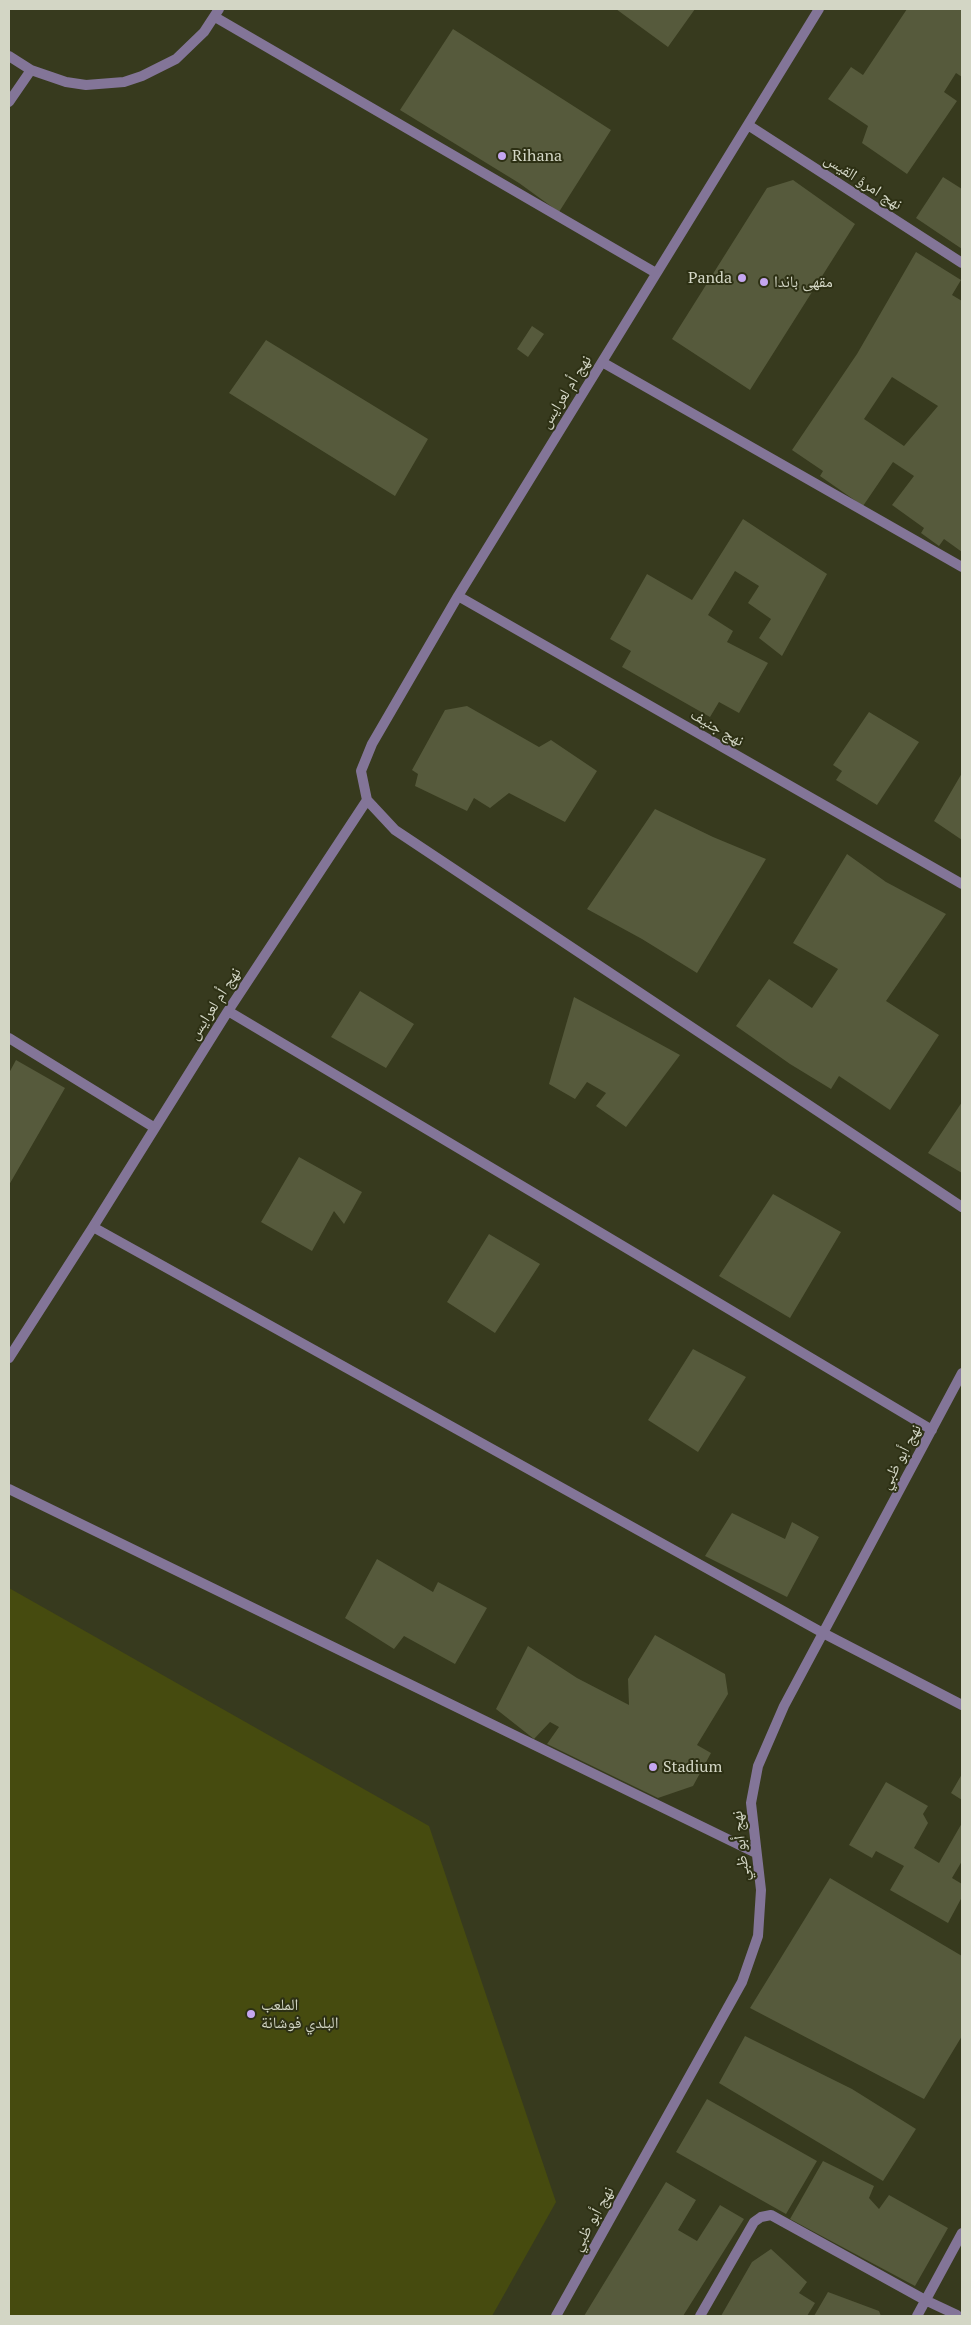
<!DOCTYPE html>
<html>
<head>
<meta charset="utf-8">
<style>
	body { margin:0 }
	#map { position:relative; width:971px; height:2325px; overflow:hidden; background:#373a1e; font-family:"PT Serif",serif }
	canvas { display:block }
	.frame { position:absolute; inset:0; border:10px solid #d3d6c5; pointer-events:none }
</style>
</head>
<body>
<div id="map">
<canvas width="971" height="2325"></canvas>
<div class="frame"></div>
</div>
<script>
const g = document.querySelector('canvas').getContext('2d');
g.lineJoin = 'round';
function fillPath(path, color) {
  g.fillStyle = color;
  g.fill(path, 'evenodd');
}
function toPath(rows) {
  const path = new Path2D();
  for (const r of rows) {
    path.moveTo(r[0], r[1]);
    for (let i = 2; i < r.length; i += 2) path.lineTo(r[i], r[i + 1]);
  }
  return path;
}
function strokePath(path, color, width, dash) {
  g.strokeStyle = color;
  g.lineWidth = width;
  g.lineCap = dash ? 'butt' : 'round';
  g.setLineDash(dash || []);
  g.stroke(path);
}
function label(font, color, halo, rows, align = 'center') {
  g.font = font + ' "PT Serif","Noto Naskh Arabic",serif';
  g.lineWidth = 4;
  g.setLineDash([]);
  g.textBaseline = 'middle';
  g.strokeStyle = halo;
  g.fillStyle = color;
  for (const [text, x, y, turn = 0] of rows) {
    g.save();
    g.translate(x, y);
    g.rotate((+turn || 0) * Math.PI / 180);
    g.textAlign = isNaN(turn) ? turn : align;
    if (halo) g.strokeText(text, 0, 0);
    g.fillText(text, 0, 0);
    g.restore();
  }
}
const green = toPath([
	[9,1588,429,1826,556,2202,492,2316,9,2316]
]);
const building = toPath([
	[616,9,695,9,668,47],
	[907,9,962,9,962,77,956,73,944,92,957,101,907,174,862,143,868,126,828,99,851,67,863,75],
	[453,29,611,130,559,212,519,183,400,110],
	[943,177,962,189,962,249,916,218],
	[793,180,855,224,750,390,672,339,767,188],
	[916,252,961,280,952,295,962,301,962,552,944,539,939,546,921,533,924,528,892,505,914,476,893,462,863,506,820,476,823,471,792,450,857,354],
	[892,377,938,406,904,446,864,419],
	[532,326,544,334,528,357,517,349],
	[266,340,428,439,395,496,229,393],
	[743,519,827,574,782,656,759,638,771,619,748,603,759,586,735,571,708,615,733,631,727,642,768,663,739,713,719,702,710,717,622,667,631,651,610,639,647,574,692,600],
	[467,706,539,747,551,740,597,771,565,822,509,793,490,808,474,798,467,811,415,786,418,774,412,770,445,710],
	[869,712,919,742,877,805,836,780,842,771,833,765],
	[962,773,962,840,934,821],
	[655,809,713,837,766,859,697,973,642,939,587,909],
	[847,854,886,882,946,914,886,1001,939,1035,890,1110,839,1076,831,1089,790,1064,736,1026,769,979,812,1008,838,969,793,943],
	[360,991,414,1024,386,1068,331,1037],
	[574,997,680,1055,626,1127,596,1106,606,1093,587,1082,575,1099,549,1084],
	[16,1060,65,1088,9,1185,9,1073],
	[962,1102,962,1173,928,1153],
	[299,1157,362,1192,344,1224,334,1211,312,1251,261,1222],
	[773,1194,841,1232,790,1318,719,1276],
	[489,1234,540,1264,495,1333,447,1302],
	[693,1349,746,1377,698,1452,648,1420],
	[732,1513,785,1539,792,1522,819,1537,787,1597,705,1556],
	[377,1559,433,1592,438,1582,487,1608,455,1664,404,1636,394,1649,345,1618],
	[655,1635,725,1674,728,1694,697,1745,711,1753,693,1786,658,1798,547,1744,559,1727,550,1722,534,1739,496,1709,528,1646,577,1678,629,1705,628,1679],
	[962,1774,962,1800,951,1793],
	[886,1782,928,1806,923,1814,928,1823,914,1848,939,1863,962,1823,962,1861,952,1878,962,1884,962,1897,948,1923,890,1890,904,1866,876,1851,872,1858,849,1845],
	[830,1878,962,1956,962,2036,924,2099,750,2008],
	[745,2036,852,2089,916,2129,883,2181,719,2083],
	[707,2099,817,2161,786,2214,676,2152],
	[823,2161,874,2186,869,2198,879,2209,889,2195,948,2228,915,2286,790,2219],
	[666,2182,696,2200,678,2230,697,2241,720,2205,744,2219,683,2316,584,2316],
	[771,2249,807,2282,799,2293,815,2303,807,2316,721,2316,752,2262],
	[828,2292,879,2311,881,2316,814,2316]
]);
const street = toPath([
	[819,9,458,596,372,744,361,771,367,800,395,830,962,1207],
	[215,17,656,273],
	[9,56,31,70,66,82,86,85,124,82,142,76,176,59,204,32,219,9],
	[9,102,31,70],
	[748,125,962,263],
	[602,362,962,567],
	[458,596,962,884],
	[228,1011,932,1430],
	[9,1038,155,1128],
	[93,1227,228,1011,367,800],
	[9,1358,93,1227,823,1633,962,1705],
	[9,1489,756,1853],
	[556,2316,742,1982,758,1936,761,1890,751,1803,758,1766,784,1706,962,1373],
	[700,2316,754,2222,761,2217,771,2215,925,2300,957,2315],
	[917,2316,962,2233]
]);
const markers = [
	[502,156,5,"#c5a6f0"],
	[742,278,5,"#c5a6f0"],
	[764,282,5,"#c5a6f0"],
	[653,1767,5,"#c5a6f0"],
	[251,2014,5,"#c5a6f0"]
];
const poiNames = [
	["Rihana",512,156],
	["Panda",732,278,"right"],
	["مقهى باندا",774,282],
	["Stadium",663,1767],
	["الملعب",261,2005],
	["البلدي فوشانة",261,2023]
];
const streetNames = [
	["نهج امرؤ القيس",863,182,33],
	["نهج أم لعرايس",566,392,-58],
	["نهج جنيف",717,728,30],
	["نهج أم لعرايس",215,1004,-57],
	["نهج أبو ظبي",901,1457,-62],
	["نهج أبو ظبي",741,1846,-96],
	["نهج أبو ظبي",593,2219,-61]
];
fillPath(green, '#464b0f');
fillPath(building, '#565a3c');
strokePath(street, '#837598', 10);
for (const [x, y, r, color] of markers) {
  const dot = new Path2D();
  dot.arc(x, y, r, 0, 2 * Math.PI);
  g.fillStyle = color;
  g.fill(dot);
  strokePath(dot, '#2d3014', 2);
}
label('16px', '#d3d6c5', '#2d3014', poiNames, 'left');
label('16px', '#d3d6c5', '#2d3014', streetNames);
</script>
</body>
</html>
